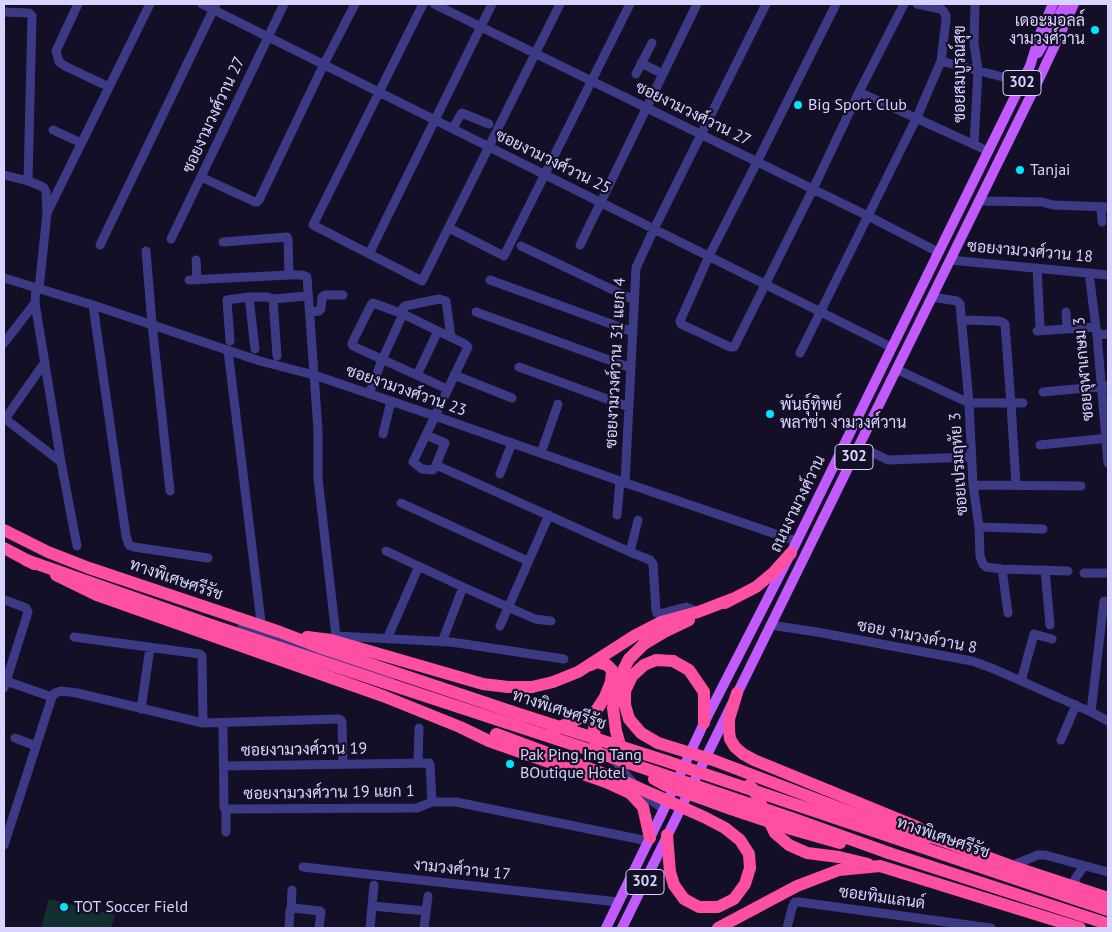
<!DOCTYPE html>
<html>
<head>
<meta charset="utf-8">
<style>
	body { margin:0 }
	#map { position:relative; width:1112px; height:932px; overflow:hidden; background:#130f26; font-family:"PT Sans",sans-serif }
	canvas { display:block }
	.frame { position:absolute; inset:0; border:5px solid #d9d4ff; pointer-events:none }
</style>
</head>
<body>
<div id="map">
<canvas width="1112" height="932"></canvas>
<div class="frame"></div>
</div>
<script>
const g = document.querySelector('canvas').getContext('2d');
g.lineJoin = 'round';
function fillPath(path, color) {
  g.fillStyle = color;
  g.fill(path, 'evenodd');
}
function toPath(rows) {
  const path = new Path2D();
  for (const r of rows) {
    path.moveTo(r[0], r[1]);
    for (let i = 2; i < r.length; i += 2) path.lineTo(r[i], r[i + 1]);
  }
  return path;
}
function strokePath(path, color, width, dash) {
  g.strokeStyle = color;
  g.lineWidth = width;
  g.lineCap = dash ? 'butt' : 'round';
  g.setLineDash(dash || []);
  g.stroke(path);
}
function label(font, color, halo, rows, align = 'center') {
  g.font = font + ' "PT Sans",Sarabun,sans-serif';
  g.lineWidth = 4.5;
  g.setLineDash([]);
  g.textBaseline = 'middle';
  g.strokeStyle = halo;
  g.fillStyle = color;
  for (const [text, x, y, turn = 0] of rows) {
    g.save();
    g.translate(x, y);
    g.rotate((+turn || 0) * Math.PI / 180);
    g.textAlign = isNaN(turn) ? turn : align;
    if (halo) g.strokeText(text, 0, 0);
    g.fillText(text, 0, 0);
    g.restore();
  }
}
const green = toPath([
	[49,899,115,915,111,928,41,928]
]);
const minor = toPath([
	[78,4,56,51,58,58,59,62,65,66,109,87],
	[202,4,891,347],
	[423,4,313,225,422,281,560,4],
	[434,4,868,216,938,252],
	[836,4,757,162,709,256,680,321,681,324,730,347,734,347,813,189,859,92,904,4],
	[4,12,29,13,32,16,28,181],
	[941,61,1022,82],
	[641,63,663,74],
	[636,74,652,43],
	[859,92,988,151],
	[453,128,461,114,462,113,489,124],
	[53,130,81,143],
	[974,145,978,70,974,43,975,4],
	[4,175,28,181,41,186,44,188,46,192,47,213,39,289],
	[201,177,255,202,257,202,259,200,324,64,355,4],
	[980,201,1042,202,1053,205,1108,207],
	[1101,207,1102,222],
	[47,213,150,4],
	[449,228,504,256,630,4],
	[171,239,284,4],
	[223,242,287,237,288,239,289,275],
	[100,245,216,4],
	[580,245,697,4],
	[521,246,634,300],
	[146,251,152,324,170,491],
	[369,254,492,4],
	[196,260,197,279],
	[950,260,1108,275],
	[1037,268,1040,326],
	[1089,273,1097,335,1108,463],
	[4,278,93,305,260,361,314,375,435,416,620,481,796,541],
	[189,280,289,275,302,275,307,277,318,430,318,478,337,645],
	[490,280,633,332],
	[36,288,35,303,61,462,77,546],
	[249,297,255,349],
	[932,297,957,301,960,304,969,403,973,485,979,527,980,556,983,564,986,567,1002,569,1068,571],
	[273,299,277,356],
	[93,305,126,536,129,545,134,547,208,558],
	[310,312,319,311,321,309,322,297,325,295,343,295],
	[476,312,631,368],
	[1066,312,1067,329],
	[961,320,997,321,1002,322,1005,324,1011,404,1016,485],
	[1037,331,1095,327],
	[1097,335,1108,334],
	[230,341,227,300,249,297,267,297,273,299,308,296],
	[4,343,35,303],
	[228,350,262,630],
	[800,353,917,117,941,61,946,20,946,16,944,12,941,9,917,4],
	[519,367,629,407],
	[896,369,969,403,1023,403],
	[417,375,438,331],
	[454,375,512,398],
	[447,389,353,346,352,344,353,341,371,305,373,303,403,314,438,331,465,344,468,347,413,462,422,469,433,470,436,465,630,552,650,560,653,564,656,610,657,613,659,614,686,607,698,612],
	[1043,392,1108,386],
	[369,394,382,360,403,314,403,308,405,306,439,299,446,301,451,337],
	[4,418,61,462],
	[5,419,45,362],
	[383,434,391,401],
	[426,435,445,443,436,465],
	[1040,445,1108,438],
	[859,446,888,460,971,457],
	[541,453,558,404],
	[500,474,512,443],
	[625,483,636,268,654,229,766,4],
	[973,485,1081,486],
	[401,503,528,561],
	[617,515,620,481],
	[979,527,1043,529],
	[386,551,463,587,535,619,551,621],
	[630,552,638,520],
	[1002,569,1008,613],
	[1045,570,1050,625],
	[1084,573,1108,573],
	[4,601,5,600,26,608,28,612,4,688],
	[770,625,817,632,972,661,994,669,1091,712,1108,721],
	[242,626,390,678],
	[500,626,549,515],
	[336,636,451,642,564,659],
	[74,637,200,654,202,656,203,723],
	[387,639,419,566],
	[442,642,463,587],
	[6,681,52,697],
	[1021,681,1034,634,1052,639],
	[141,709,150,648],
	[1091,712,1104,601],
	[221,723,223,728,224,808,226,809,226,832],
	[15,738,36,746],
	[1061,740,1076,705],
	[613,760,616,762,643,795,664,809],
	[418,763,419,728],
	[224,766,429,763,430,764,432,802,456,802,648,841],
	[226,809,417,808,432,802],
	[4,845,52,697,55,693,61,691,77,693,203,723,338,719,341,720,342,723,343,764],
	[1011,866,1038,855,1045,855,1108,872],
	[303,867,618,902],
	[374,885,372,906,426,911],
	[1076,887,1075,879,1084,866],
	[291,909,292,890],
	[289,928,290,911,291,909,293,908,320,911,321,912,319,928],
	[370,928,372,906],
	[424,928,428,896],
	[787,928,792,908,795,902,799,902,991,928]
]);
const major = toPath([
	[1038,53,1055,23,1065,4],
	[606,928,664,809,704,723,791,553,1030,66,1041,31,1053,4],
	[622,928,1040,77,1074,4]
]);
const highway = toPath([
	[4,548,34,564],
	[56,575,97,595,383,696,460,727,489,741,606,782,630,793,643,807,650,838],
	[725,603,756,587,774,572,791,553],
	[629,659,644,644,664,632,689,620],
	[673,661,689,670,704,692,704,723],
	[591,665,597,662,607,665,612,670,611,682,605,697,596,711,594,729,596,748],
	[532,687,553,682,578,672,634,636,661,622,698,612,732,599],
	[737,693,729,719,729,730,730,739,735,747,743,754,754,760,915,826,935,838],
	[553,730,596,711],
	[749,785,754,790,775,833,789,845,807,853,839,857,868,864],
	[871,820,911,834,935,838,1011,866,1108,898],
	[667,835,670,872,674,885],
	[889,853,1108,924],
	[718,928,797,886,839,870,880,866,1080,928]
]);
const highwayBridge = toPath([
	[4,530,48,552,89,568,280,632,319,647,519,714,666,761,1108,910],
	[26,560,211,625,416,693,602,754,794,819,889,853],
	[307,637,331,640,483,684,508,687,532,687],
	[673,661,656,660,644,665,632,676,625,691,625,705,629,719,641,733,658,743,713,760,871,820],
	[496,734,623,781,704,817,725,828,740,840,749,854,750,868,745,884,734,899,718,907,699,907,684,899,674,885],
	[624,753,620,745,616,731,613,708,617,682,629,659],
	[654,779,665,785,731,809,791,829,840,843]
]);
const markers = [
	[1095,30,5,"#00e5ff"],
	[798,105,5,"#00e5ff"],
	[1020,170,5,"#00e5ff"],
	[770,414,5,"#00e5ff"],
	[510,764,5,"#00e5ff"],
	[64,907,5,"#00e5ff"]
];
const shields = [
	[1022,83,38],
	[854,457,38],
	[645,882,38]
];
const shieldNames = [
	["302",1022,83],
	["302",854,457],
	["302",645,882]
];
const poiNames = [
	["เดอะมอลล์",1085,21,"right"],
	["งามวงศ์วาน",1085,39,"right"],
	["Big Sport Club",808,105],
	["Tanjai",1030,170],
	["พันธุ์ทิพย์",780,405],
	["พลาซ่า งามวงศ์วาน",780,423],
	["Pak Ping Ing Tang",520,755],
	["BOutique Hotel",520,773],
	["TOT Soccer Field",74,907]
];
const streetNames = [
	["ซอยสมบูรณ์สุข",960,74,-90],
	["ซอยงามวงศ์วาน 27",693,114,26],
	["ซอยงามวงศ์วาน 27",214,115,-65],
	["ซอยงามวงศ์วาน 25",553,162,26],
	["ซอยงามวงศ์วาน 18",1030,252,5],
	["ซอยงามวงศ์วาน 31 แยก 4",616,363,-87],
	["ซอยจุฬาเกษม 3",1084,369,-95],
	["ซอยงามวงศ์วาน 23",406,391,19],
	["ซอยเปรมฤทัย 3",959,464,-94],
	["ถนนงามวงศ์วาน",798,504,-64],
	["ทางพิเศษศรีรัช",176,580,19],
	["ซอย งามวงค์วาน 8",917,637,11],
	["ทางพิเศษศรีรัช",559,710,18],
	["ซอยงามวงศ์วาน 19",304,750,-1],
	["ซอยงามวงศ์วาน 19 แยก 1",329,793,-1],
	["ทางพิเศษศรีรัช",943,838,19],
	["งามวงศ์วาน 17",462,870,6],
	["ซอยทิมแลนด์",882,898,8]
];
fillPath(green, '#12302f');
strokePath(minor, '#3d3a85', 9);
strokePath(major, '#c25bff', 10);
strokePath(highway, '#ff4fa3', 12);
strokePath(highwayBridge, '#ff4fa3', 12);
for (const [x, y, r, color] of markers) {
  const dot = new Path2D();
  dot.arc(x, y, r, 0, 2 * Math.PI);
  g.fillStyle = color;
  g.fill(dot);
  strokePath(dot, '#130f26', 2);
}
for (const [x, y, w] of shields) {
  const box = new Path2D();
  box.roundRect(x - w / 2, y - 12.5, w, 25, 4);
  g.fillStyle = '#130f26';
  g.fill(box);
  strokePath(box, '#d9d4ff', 1);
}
label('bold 15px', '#d9d4ff', null, shieldNames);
label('16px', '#d9d4ff', '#130f26', poiNames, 'left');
label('16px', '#d9d4ff', '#130f26', streetNames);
</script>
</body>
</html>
